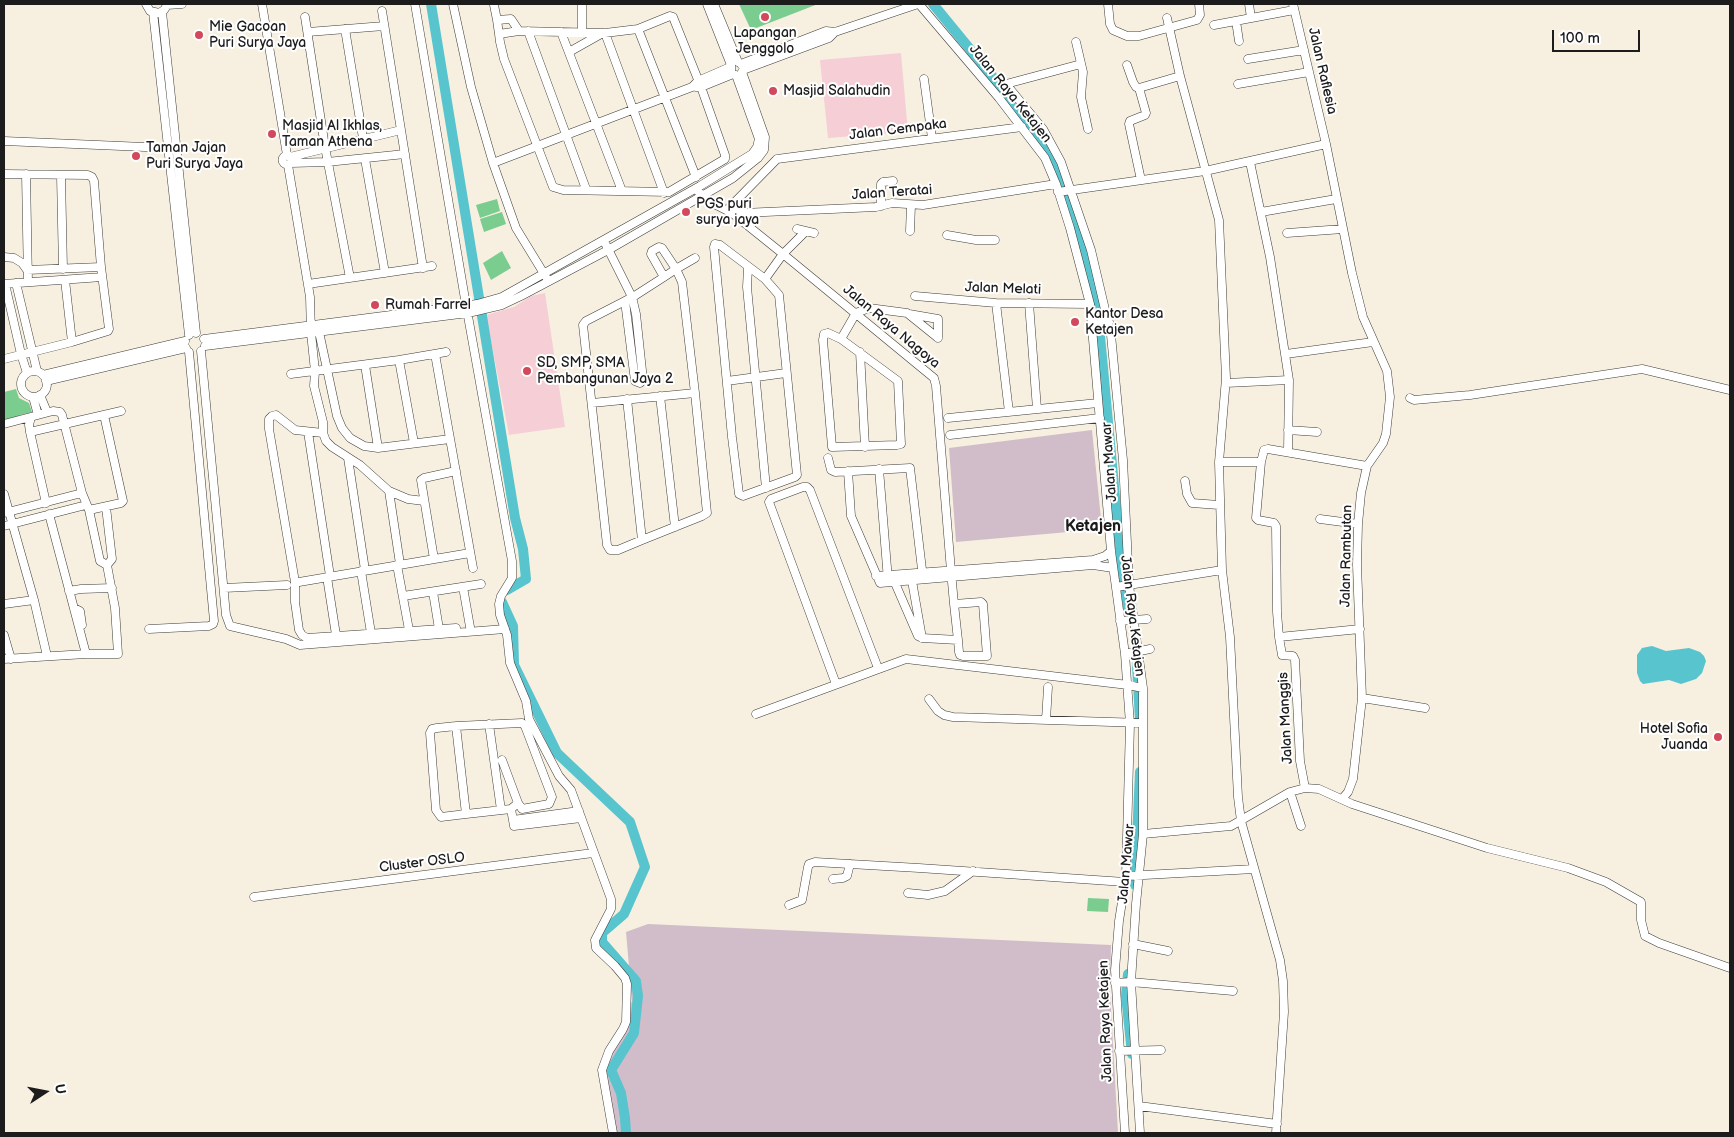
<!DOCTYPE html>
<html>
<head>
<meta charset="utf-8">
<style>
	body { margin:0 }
	#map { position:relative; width:1734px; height:1137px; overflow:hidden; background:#f7f0e0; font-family:"Balsamiq Sans",sans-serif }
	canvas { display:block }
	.frame { position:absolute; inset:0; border:5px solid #1c1c1c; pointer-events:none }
	.north { position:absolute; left:20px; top:1067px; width:50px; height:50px; -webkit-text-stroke:4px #fff; paint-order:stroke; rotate:79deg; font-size:14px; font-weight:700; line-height:20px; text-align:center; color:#1c1c1c }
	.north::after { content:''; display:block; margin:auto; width:18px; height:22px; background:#1c1c1c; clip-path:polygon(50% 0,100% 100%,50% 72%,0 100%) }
	.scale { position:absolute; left:1552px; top:30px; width:88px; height:22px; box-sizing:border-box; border:2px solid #1c1c1c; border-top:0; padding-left:6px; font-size:15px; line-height:18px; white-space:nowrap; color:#1c1c1c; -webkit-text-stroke:4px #fff; paint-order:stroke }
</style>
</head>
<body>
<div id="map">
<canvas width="1734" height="1137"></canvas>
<div class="frame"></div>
<div class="north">U</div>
<div class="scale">100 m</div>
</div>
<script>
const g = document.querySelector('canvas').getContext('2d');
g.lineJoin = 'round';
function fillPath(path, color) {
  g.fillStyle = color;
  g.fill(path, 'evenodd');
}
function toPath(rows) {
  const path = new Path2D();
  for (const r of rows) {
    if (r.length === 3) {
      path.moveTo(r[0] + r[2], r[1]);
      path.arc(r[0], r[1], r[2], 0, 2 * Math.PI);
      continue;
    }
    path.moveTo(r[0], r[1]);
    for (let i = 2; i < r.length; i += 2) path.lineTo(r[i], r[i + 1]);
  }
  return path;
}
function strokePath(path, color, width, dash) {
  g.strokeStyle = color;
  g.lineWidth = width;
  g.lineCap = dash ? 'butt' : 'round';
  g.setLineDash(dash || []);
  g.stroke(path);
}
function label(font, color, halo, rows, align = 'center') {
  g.font = font + ' "Balsamiq Sans",sans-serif';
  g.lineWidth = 4;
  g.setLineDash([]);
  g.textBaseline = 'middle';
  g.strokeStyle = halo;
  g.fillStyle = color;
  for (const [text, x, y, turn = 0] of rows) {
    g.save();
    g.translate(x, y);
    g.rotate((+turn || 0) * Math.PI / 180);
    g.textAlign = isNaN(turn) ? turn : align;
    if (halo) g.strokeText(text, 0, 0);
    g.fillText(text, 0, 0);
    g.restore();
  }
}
const built = toPath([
	[901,53,908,132,828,138,820,60],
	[545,293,565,427,509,435,486,315,514,307,531,296]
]);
const industrial = toPath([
	[1092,430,1102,529,956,542,949,448],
	[648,924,1111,945,1110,990,1118,1133,613,1133,600,1070,632,1001,626,932]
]);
const green = toPath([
	[739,4,818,4,751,30],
	[497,199,500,211,480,218,476,205],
	[502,212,506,224,484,232,480,219],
	[502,251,511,268,491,280,483,263],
	[16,389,19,398,29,403,32,412,20,415,4,422,4,392],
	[1088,898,1109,899,1108,912,1087,911]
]);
const water = toPath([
	[1652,646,1666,651,1689,648,1700,652,1704,656,1706,661,1702,673,1696,679,1681,684,1669,680,1643,684,1640,681,1637,673,1637,655,1642,648]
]);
const river = toPath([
	[431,4,515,518,523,549,526,579,507,590],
	[933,4,1010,98,1052,160,1085,258,1097,304,1121,562,1129,613],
	[502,602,513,626,514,665,557,753,630,822,645,867,624,914,602,933,602,942,636,981,638,996,634,1033,611,1070,621,1093,625,1118,626,1133],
	[1137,665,1140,720],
	[1135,885,1140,772],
	[1128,974,1126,995,1132,1054]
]);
const minor = toPath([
	[146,4,150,11,159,13,164,10,168,4],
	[262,4,287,155],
	[415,4,466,305,512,561,512,578,501,596,499,604,500,615,507,635,510,663,526,701,529,719,559,776,571,790,611,899,611,909,595,940,596,948,615,966,625,978,627,984,626,1022,623,1029,609,1051,602,1070,613,1133],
	[453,4,471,87,493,163,516,228,546,277],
	[707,4,731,65,731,70],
	[714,4,738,62],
	[919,4,999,98,1045,158,1056,184,1070,228,1090,304,1111,551,1125,654,1130,724,1126,876,1119,921,1115,970,1125,1133],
	[1108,4,1110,24,1113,30,1127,36,1139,36,1197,20,1200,15,1199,4],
	[1249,4,1251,18],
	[1293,4,1326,144,1352,273,1363,317,1387,371,1390,397,1386,434,1383,443,1367,466,1361,493,1358,524,1357,565,1362,698,1353,779,1348,792,1342,799],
	[167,5,182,4],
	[494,5,497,20,499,34,500,42,504,59,553,187,563,190,669,192,725,159,725,155,701,87,673,17,670,16,638,29,605,33,519,31,499,34],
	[382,11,423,268],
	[153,12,189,335],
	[162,12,196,333],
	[305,17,325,147,350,278],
	[1167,18,1180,76,1219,220,1226,378,1219,462,1222,570,1230,637,1238,797,1241,821,1280,960,1283,981,1284,1012,1276,1133],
	[497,20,511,19,519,31],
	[1236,21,1239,41],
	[1214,25,1294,10],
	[345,29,363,138],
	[638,29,696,177],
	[528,31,586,189],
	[582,31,582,4],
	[308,32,384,26],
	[561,32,622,191],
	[605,33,664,193],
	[1076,42,1083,72,1081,97,1088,129],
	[569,52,601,34],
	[1248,59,1304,50],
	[741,64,826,31,835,32,918,4],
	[1081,64,1006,84,1043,129,1061,162,1091,250,1111,335,1123,460,1129,585,1143,688,1143,834,1136,904,1131,982,1140,1133],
	[1127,65,1133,82,1136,87,1139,88,1146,113,1145,115,1130,121,1129,124,1141,180],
	[743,70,829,38,835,32],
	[924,79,932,138],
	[1238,84,1309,72],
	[696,87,701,87,733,74],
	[1139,88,1180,76],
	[4,141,168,148],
	[287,160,4.5],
	[290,157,401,130],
	[365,159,385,273],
	[777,159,1022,127],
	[1250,162,1270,257,1289,380,1288,452],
	[291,163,327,162,405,154],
	[493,163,692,87,698,81,730,67],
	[288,165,310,297,311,333,315,371,314,386,323,422,323,433],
	[4,174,88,175,92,177,94,181,101,267,109,329,108,331,72,342,4,359],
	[26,174,28,282],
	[61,176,63,269],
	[695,189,712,203,732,213,783,254,934,378,936,386,951,571,954,604,958,640,959,652,960,655,963,656,987,656,983,604,981,602,954,604],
	[1058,192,1205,171,1326,144],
	[732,205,743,213,876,207,892,203,923,205,1056,184],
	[881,206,881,184,883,182,893,181],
	[730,207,777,159],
	[1261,212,1336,199],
	[797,229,814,233],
	[910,231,911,205],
	[1287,233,1343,229],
	[947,235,976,240,995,240],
	[715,244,720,245,765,279,779,295,797,475,795,477,743,496,739,494,732,437,714,247,715,244],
	[606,245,632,297,636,314,643,380,640,383,635,381,625,301],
	[4,257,14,258,22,263,27,270,101,267],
	[748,268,747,287,766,488],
	[664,277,651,254,652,251,659,247,662,248,676,269,682,282,695,393,707,513,702,516,642,540,618,550,610,550,607,545,583,325,586,321,625,301,636,295,664,277,676,269,695,258],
	[765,279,783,254,805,232],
	[65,280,72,342],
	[16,283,37,371],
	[4,284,102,277],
	[5,284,21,354,27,373],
	[308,284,432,266],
	[915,296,996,303,1090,304],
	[996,303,1009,412],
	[1029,303,1037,409],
	[909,314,938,319,938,338],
	[1091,324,1109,322],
	[318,327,337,416,342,428,350,438,364,446,378,448,450,439],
	[828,333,841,339,898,381,901,444,897,445,832,447,823,340,824,334,828,333],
	[204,339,477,304,502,297,700,186,752,154,757,147,759,139,736,75],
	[841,339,856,313,869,308,907,313,938,338],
	[205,346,468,313,502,305,521,296,608,250,733,178,758,158,764,150,765,137,742,72],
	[201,351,226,615,230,626,286,639,300,645,505,629],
	[860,352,865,447],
	[435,354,473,568],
	[1286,354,1373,342],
	[399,360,414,443],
	[365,365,378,448],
	[34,384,13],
	[291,374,399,360,446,352],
	[43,375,185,341],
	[46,381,186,348],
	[727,381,786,373],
	[1226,383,1289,380],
	[40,395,47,412],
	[660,396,675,527],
	[33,397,38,415],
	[1410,398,1414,400,1470,395,1642,369,1730,390],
	[627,399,642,540],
	[592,403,695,393],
	[31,417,29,425,30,432,46,503],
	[948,418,1098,403],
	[4,424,53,411,60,412,62,415,82,493,89,510,100,561,107,565],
	[1288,430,1317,432],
	[30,432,121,411],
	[308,432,330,576],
	[950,435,1100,418],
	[348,458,365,570],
	[828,458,831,470,835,472,910,468,923,578],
	[1219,462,1261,462],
	[879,469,888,580],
	[848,471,851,516,880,583,1093,565,1113,568],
	[1185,481,1187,494,1192,503,1219,505],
	[389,491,400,564],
	[4,494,34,600,47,656],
	[424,501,408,499,389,491,360,465,332,447,326,441,323,433,295,430,276,415,272,416,269,419,269,429,295,582,299,582,470,553],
	[106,507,112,559,107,565],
	[89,510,121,503,123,501,104,415],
	[4,513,82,493],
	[49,514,86,654],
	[1320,519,1358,524],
	[4,526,86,505],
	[434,559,421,480,424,478,456,471],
	[397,565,409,630],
	[361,571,371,633],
	[876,576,1093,560,1105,556,1111,551],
	[327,577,336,635],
	[295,581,295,602,299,630,302,635,307,638,456,628],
	[912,581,922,638],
	[895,583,918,636,922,638,958,640],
	[463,587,470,627],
	[1116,587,1222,570],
	[224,588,287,585],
	[69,591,81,589,112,588],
	[433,592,439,629],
	[403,596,481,584],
	[4,604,34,600],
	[74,608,80,611,82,625],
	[1120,621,1147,619],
	[149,629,209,626,213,624,214,621,189,352],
	[4,635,11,659],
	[1279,637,1360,629],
	[1125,654,1150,649],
	[4,659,86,654,118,654,115,608,107,565],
	[836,684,769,502,771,499,803,487,807,487,810,490,878,668],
	[1362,698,1425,708],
	[929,699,938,711,944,715,953,717,1143,723],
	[756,714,906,659,1128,685,1143,688],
	[1046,720,1048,687],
	[489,724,501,810],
	[456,726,437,728,432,729,430,733,436,810,441,817,466,814],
	[502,760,518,803,511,809,514,826,581,818],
	[1305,788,1300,761,1295,660,1293,656,1282,655,1279,637,1277,612,1276,526,1274,523,1258,520,1256,518,1261,462,1264,450,1268,449,1367,466],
	[1290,792,1301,826],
	[511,809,466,814,456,726,522,723,525,726,552,797,549,804,522,809,518,803],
	[513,820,579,811],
	[1143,834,1231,826,1290,792,1305,788,1319,789,1352,804,1487,848,1568,868,1606,882,1641,902,1641,920,1645,936,1659,943,1730,968],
	[1126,876,1254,869],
	[833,879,843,878,847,876,850,864],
	[908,893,928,895,945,891,973,871],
	[254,897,593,853],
	[789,905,802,900,808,867,809,864,815,862,919,868,1125,882],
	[1133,944,1168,951],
	[1115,983,1131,982,1233,991],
	[1119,1051,1161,1050],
	[1139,1106,1277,1124]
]);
const markers = [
	[765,17,5,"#d1495b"],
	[199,35,5,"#d1495b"],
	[773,91,5,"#d1495b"],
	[272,134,5,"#d1495b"],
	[136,156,5,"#d1495b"],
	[686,212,5,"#d1495b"],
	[375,305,5,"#d1495b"],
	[1075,322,5,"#d1495b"],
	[527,371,5,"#d1495b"],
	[1718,737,5,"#d1495b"]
];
const poiNames = [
	["Mie Gacoan",209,27],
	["Puri Surya Jaya",209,43],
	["Lapangan",765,33,"center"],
	["Jenggolo",765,49,"center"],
	["Masjid Salahudin",783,91],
	["Masjid Al Ikhlas,",282,126],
	["Taman Athena",282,142],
	["Taman Jajan",146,148],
	["Puri Surya Jaya",146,164],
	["PGS puri",696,204],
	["surya jaya",696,220],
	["Rumah Farrel",385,305],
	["Kantor Desa",1085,314],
	["Ketajen",1085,330],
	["SD, SMP, SMA",537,363],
	["Pembangunan Jaya 2",537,379],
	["Hotel Sofia",1708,729,"right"],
	["Juanda",1708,745,"right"]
];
const streetNames = [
	["Jalan Raflesia",1322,71,77],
	["Jalan Raya Ketajen",1010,94,51],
	["Jalan Cempaka",898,130,-7],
	["Jalan Teratai",892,193,-4],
	["Jalan Melati",1003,289,2],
	["Jalan Raya Nagoya",891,327,40],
	["Jalan Mawar",1110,462,-94],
	["Jalan Rambutan",1347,556,-89],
	["Jalan Raya Ketajen",1132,616,83],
	["Jalan Manggis",1286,718,-93],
	["Cluster OSLO",422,863,-7],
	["Jalan Mawar",1127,864,-85],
	["Jalan Raya Ketajen",1106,1021,-92]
];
const quarterNames = [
	["Ketajen",1093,527]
];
fillPath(built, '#f6cfd6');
fillPath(industrial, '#d1bdc9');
fillPath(green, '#7acc8f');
fillPath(water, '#57c4ce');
strokePath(river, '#57c4ce', 10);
strokePath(minor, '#3d3c39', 9);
strokePath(minor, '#fff', 8);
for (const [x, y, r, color] of markers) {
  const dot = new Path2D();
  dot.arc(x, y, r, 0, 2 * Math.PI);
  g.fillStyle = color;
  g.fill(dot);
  strokePath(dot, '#fff', 2);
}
label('14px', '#1c1c1c', '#fff', poiNames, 'left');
label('14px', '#1c1c1c', '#fff', streetNames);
label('bold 16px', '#1c1c1c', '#fff', quarterNames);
</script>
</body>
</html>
